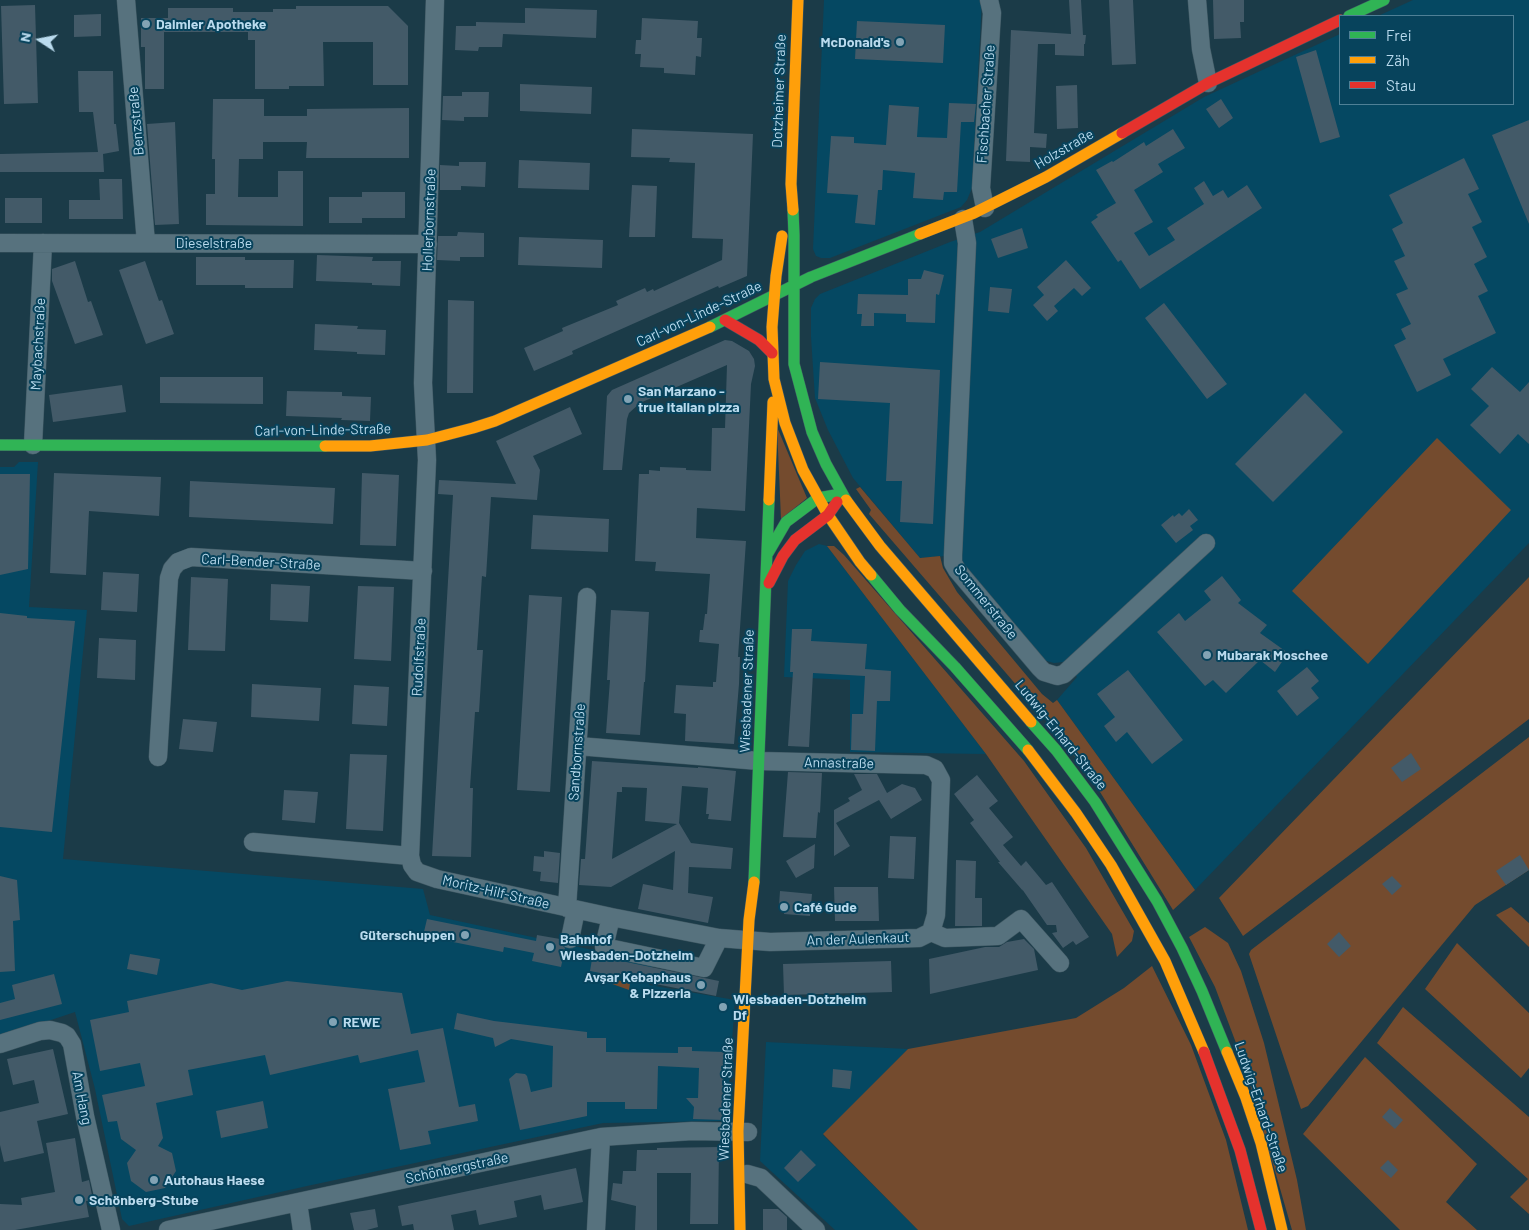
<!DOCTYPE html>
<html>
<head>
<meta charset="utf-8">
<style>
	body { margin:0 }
	#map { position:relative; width:1529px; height:1230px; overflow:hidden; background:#1b3b48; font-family:Barlow,sans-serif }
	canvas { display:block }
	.legend { position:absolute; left:1339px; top:15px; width:175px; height:90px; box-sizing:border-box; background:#07435c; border:1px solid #4f8096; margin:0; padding:6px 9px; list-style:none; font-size:15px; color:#badbee }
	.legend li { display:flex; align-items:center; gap:10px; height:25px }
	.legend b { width:25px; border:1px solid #4f8096 }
	.north { position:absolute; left:15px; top:15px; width:50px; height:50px; -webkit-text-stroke:4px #07435c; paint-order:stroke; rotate:281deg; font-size:14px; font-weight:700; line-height:20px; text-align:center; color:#badbee }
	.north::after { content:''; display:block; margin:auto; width:18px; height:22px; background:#badbee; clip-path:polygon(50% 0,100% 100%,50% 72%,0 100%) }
</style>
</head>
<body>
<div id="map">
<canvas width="1529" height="1230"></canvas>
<ul class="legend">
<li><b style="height:6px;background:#30b455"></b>Frei</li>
<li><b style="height:6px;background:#ff9f0a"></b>Zäh</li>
<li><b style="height:6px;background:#e5322d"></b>Stau</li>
</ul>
<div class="north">N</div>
</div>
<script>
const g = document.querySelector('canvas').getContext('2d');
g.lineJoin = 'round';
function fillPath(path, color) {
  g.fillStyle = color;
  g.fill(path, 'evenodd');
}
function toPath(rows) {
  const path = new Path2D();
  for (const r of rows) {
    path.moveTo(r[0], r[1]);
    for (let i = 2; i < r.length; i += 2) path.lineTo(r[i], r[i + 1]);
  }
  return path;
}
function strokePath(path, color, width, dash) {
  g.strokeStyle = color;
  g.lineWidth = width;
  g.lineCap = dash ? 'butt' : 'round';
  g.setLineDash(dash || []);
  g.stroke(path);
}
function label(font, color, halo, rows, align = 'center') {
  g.font = font + ' Barlow,sans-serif';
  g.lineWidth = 4;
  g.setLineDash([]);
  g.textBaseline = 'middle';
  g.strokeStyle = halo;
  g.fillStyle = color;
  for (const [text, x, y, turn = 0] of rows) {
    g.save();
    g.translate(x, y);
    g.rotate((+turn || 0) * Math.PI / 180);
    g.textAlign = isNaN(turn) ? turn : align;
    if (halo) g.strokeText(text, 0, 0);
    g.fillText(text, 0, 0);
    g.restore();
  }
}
const built = toPath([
	[824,0,982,0,972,188,967,200,961,207,830,258,821,258,816,256,813,249],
	[1413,0,1529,0,1529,543,1195,890,1057,700,1077,677,1063,662,1054,663,1043,660,962,566,959,555,920,558,853,478,828,430,815,398,811,337,811,308,815,299,820,294,950,242,980,232,1204,97,1340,34,1340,104,1513,104,1513,16,1378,16],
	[19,462,38,462,29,607,87,610,63,859,423,889,430,915,653,963,649,985,735,1000,727,1111,724,1121,603,1123,307,1186,129,1226,122,1219,95,1089,75,1012,0,1037,0,467,14,467],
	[819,544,827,546,986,754,850,752,850,680,784,677,788,581,796,565,805,551],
	[766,1042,908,1049,823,1135,918,1230,835,1230,760,1161]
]);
const green = toPath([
	[777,427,807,498,781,519],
	[1437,438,1511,510,1368,664,1292,591],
	[860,487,920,558,940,556,943,568,957,592,1042,694,1053,703,1057,700,1195,890,1173,910,1092,779,1043,716,869,514,871,510,856,489],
	[827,546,834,546,844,555,1024,761,1086,848,1134,931,1132,941,1117,957,1112,934,986,754],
	[1529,577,1529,719,1243,936,1219,898],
	[1529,737,1529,870,1475,905,1308,1106,1301,1109,1249,954,1251,950],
	[1511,907,1529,923,1529,947,1496,915],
	[1205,927,1228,943,1241,971,1264,1043,1297,1180,1306,1230,1292,1230,1245,1067,1215,987,1189,937],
	[1457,943,1529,1013,1529,1068,1521,1078,1425,989],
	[1152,966,1191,1045,1226,1140,1248,1230,918,1230,823,1134,908,1049,1076,1018,1124,988],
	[590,974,630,983,629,990,590,976],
	[1403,1007,1529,1117,1529,1214,1510,1197,1528,1179,1377,1043],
	[1365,1057,1477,1164,1446,1202,1477,1230,1400,1230,1303,1134]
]);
const building = toPath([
	[1069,0,1081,0,1083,35,1086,35,1085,44,1084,44,1084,56,1055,55,1055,44,1038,44,1034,133,1047,134,1046,148,1030,147,1030,162,1006,161,1011,30,1071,34],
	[1109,0,1133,0,1136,64,1112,65],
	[1213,0,1244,0,1244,22,1240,22,1241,38,1214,39],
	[35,5,38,103,4,104,1,6],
	[296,6,388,6,408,26,408,85,373,85,373,42,323,42,324,86,289,86,289,89,255,89,255,40,248,40,248,32,164,32,164,89,145,89,145,47,141,47,141,18,168,18,168,8,233,8,233,12,273,12,273,9,296,9],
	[525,8,597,10,596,38,503,34,502,47,479,47,478,51,455,50,456,26,476,26,476,22,525,23],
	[101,14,101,36,74,37,74,15],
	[642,18,698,21,697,38,702,38,701,57,696,56,695,75,664,73,664,68,640,67,641,54,635,54,636,40,641,40],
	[857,21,945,25,943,63,855,59],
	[1316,50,1340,137,1320,143,1296,57],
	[78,71,113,71,114,124,116,124,119,151,103,154,104,172,0,172,0,154,98,152,93,112,79,112],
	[520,84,592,87,591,114,520,111],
	[1077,85,1078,128,1057,129,1056,86],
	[462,92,489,92,488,117,464,117,464,121,442,120,443,96,462,96],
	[213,99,264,99,264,116,307,116,307,109,409,108,409,158,306,158,307,142,263,142,263,159,239,159,238,197,278,197,278,171,303,171,303,226,206,225,206,194,215,194,215,159,212,159],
	[1221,99,1233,118,1219,128,1206,109],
	[949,103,976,104,974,122,961,122,957,192,944,192,943,200,913,198,915,173,883,170,882,190,878,190,875,225,855,223,858,195,827,193,831,136,854,137,854,143,886,145,889,105,919,107,917,137,947,138],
	[1529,120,1529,224,1492,135],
	[175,122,179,224,155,225,147,124],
	[632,129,753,134,747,276,719,288,718,286,572,351,573,354,534,371,524,348,563,331,562,328,618,305,616,301,645,288,647,292,653,289,654,291,722,260,723,239,692,238,695,163,669,162,670,158,631,157],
	[1173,129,1185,148,1158,164,1163,172,1134,190,1153,222,1134,233,1149,256,1175,240,1167,228,1204,204,1194,188,1204,181,1213,196,1223,190,1228,198,1247,185,1262,208,1140,289,1121,260,1118,262,1091,222,1098,217,1096,215,1116,203,1096,170,1112,161,1113,162,1144,142,1146,146],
	[1464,158,1479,189,1468,194,1482,222,1472,227,1487,257,1474,264,1488,291,1478,296,1496,333,1443,359,1451,375,1417,392,1394,345,1406,339,1401,329,1411,324,1396,294,1408,289,1394,261,1405,256,1392,229,1403,223,1389,195],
	[519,160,590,163,589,190,518,188],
	[459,162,486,162,485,187,461,186,461,190,440,190,440,165,459,166],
	[99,179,122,179,123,219,69,219,69,200,100,200],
	[632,185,657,186,655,237,629,237],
	[362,192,405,192,405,218,362,218,362,223,329,223,329,197,362,197],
	[5,198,42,198,42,223,5,223],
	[1022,228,1028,248,998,258,991,239],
	[458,232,484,233,484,257,460,257,460,261,437,260,438,236,457,236],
	[519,237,603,240,602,268,518,265],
	[317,255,373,257,372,261,401,261,400,286,372,285,372,283,316,281],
	[196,257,245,257,245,260,294,260,293,288,245,288,245,285,196,285],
	[1066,260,1091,288,1082,296,1074,288,1054,306,1058,311,1047,321,1033,305,1044,295,1037,287],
	[75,261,88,302,91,301,103,335,75,344,52,281,52,269],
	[145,261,159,301,162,300,174,334,146,344,119,270],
	[924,270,944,275,939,295,936,294,935,323,906,322,906,314,874,313,874,326,861,326,862,314,857,314,858,294,908,295,908,279,921,279],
	[990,287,1012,289,1009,313,988,311],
	[448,300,474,301,473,393,447,393],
	[1164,303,1227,384,1207,399,1145,318],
	[315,324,358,326,357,329,386,330,385,355,357,354,357,352,314,350],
	[725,340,732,341,749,351,754,359,755,366,751,384,745,511,697,508,696,538,746,541,738,657,740,657,739,684,734,744,685,741,686,714,674,713,676,685,713,687,713,682,716,682,719,644,699,642,700,630,703,630,705,614,707,614,710,574,655,571,656,562,635,561,639,474,649,474,649,470,660,471,660,467,686,468,686,470,711,471,712,428,725,428,727,365,640,403,629,413,627,419,622,470,603,470,607,396,612,390],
	[820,362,940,370,933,524,900,522,902,481,886,481,890,403,818,399],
	[1492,367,1520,392,1529,382,1529,444,1518,434,1500,454,1470,425,1489,406,1471,389],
	[160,377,263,377,263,404,160,403],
	[122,385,126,412,53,422,49,395],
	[287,391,342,392,342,396,371,397,370,421,341,420,342,418,286,416],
	[1305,393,1343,432,1273,502,1235,464],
	[570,407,582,434,533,456,540,470,537,500,491,497,486,577,482,576,477,650,483,650,479,712,475,712,470,788,473,788,471,857,432,856,453,495,438,494,439,480,516,484,496,441],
	[54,473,161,477,159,516,89,511,86,575,50,573],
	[362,473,399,475,396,546,360,545],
	[0,474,30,474,28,569,0,575],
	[190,481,335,488,333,524,189,517],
	[1189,509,1198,520,1190,526,1193,530,1176,543,1161,525,1173,515,1174,517,1179,513,1182,516],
	[533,515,609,519,608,552,531,549],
	[103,572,139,574,137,612,101,610],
	[1222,576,1241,600,1238,603,1267,625,1260,633,1288,653,1275,672,1260,660,1226,693,1213,680,1205,686,1157,632,1179,613,1185,621,1211,600,1204,591],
	[191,577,228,579,225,651,188,650],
	[271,584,310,586,308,622,270,620],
	[358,586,394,587,391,661,354,659],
	[529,595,562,597,550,792,517,790],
	[611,610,649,612,645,682,644,682,640,735,606,733,610,680,607,680],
	[0,613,27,616,27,618,75,621,52,832,0,827],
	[792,629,812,629,811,641,867,644,865,669,891,671,890,701,877,701,875,751,851,750,852,714,863,714,865,676,813,673,809,747,788,746,793,672,790,672],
	[99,638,136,640,135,680,97,678],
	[1307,667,1319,681,1311,688,1319,698,1297,716,1277,691],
	[1128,670,1183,740,1152,764,1127,732,1116,742,1104,726,1115,717,1097,694],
	[252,684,321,688,319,721,251,717],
	[354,685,389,687,387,726,352,724],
	[183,719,217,722,213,752,179,749],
	[1411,753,1421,769,1402,782,1391,768],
	[350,754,387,755,383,831,346,829],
	[592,761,698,768,698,767,736,771,731,821,708,819,709,814,706,814,708,788,682,786,679,823,691,843,733,848,731,869,689,867,688,893,713,897,708,923,638,909,643,884,673,890,675,851,611,887,579,885,581,859,585,859],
	[622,787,647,788,645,821,677,824,612,859,617,792,622,792],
	[788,772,822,773,820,813,818,812,816,838,783,837],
	[854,774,877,774,887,793,902,784,915,788,922,800,891,819,879,800,836,823,850,846,834,856,834,810,850,801,848,798,862,790],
	[977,775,998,801,989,808,1013,837,1003,845,1021,866,1026,861,1046,885,1052,882,1089,937,1076,945,1073,941,1063,948,1052,933,1057,932,1056,925,1047,925,1022,889,1023,891,998,862,1000,862,970,823,974,820,954,794],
	[284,790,318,792,315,823,282,820],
	[890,836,916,837,914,879,888,878],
	[815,844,814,868,796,878,786,861],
	[544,851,560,853,558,883,540,881,541,872,533,871,534,856,544,857],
	[1520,855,1529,870,1506,885,1496,871],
	[956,860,976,861,975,898,982,898,982,926,955,926],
	[0,876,17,880,20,920,13,921,15,971,0,972],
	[1392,876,1402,886,1392,895,1382,884],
	[834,887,878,887,879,921,835,921],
	[780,891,812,894,810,916,784,914,785,906,779,906],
	[427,919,536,941,537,935,560,939,560,943,565,948,561,967,532,961,534,953,504,947,503,952,423,936],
	[1339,932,1351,946,1339,957,1327,944],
	[1024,939,1034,949,1038,970,930,994,929,959,985,947,999,947,1007,942],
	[593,953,602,957,719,981,716,996,590,971],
	[130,954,160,959,157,975,127,969],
	[891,961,892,992,784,995,783,964],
	[54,974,62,1004,0,1020,0,1003,15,999,12,985],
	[287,981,402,993,411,1034,443,1028,459,1107,475,1104,478,1121,428,1131,431,1144,400,1150,388,1089,425,1082,418,1050,360,1063,358,1055,270,1075,265,1055,188,1070,193,1095,156,1103,163,1138,158,1146,172,1153,176,1171,165,1188,146,1192,131,1181,127,1163,136,1150,121,1139,117,1121,108,1122,102,1095,145,1086,140,1063,100,1071,90,1020,129,1012,127,1001,211,983,242,990],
	[457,1013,494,1021,587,1032,587,1038,606,1038,606,1052,678,1053,678,1047,692,1047,692,1051,725,1052,723,1120,693,1119,694,1107,686,1098,698,1098,699,1068,658,1066,657,1109,625,1109,625,1102,587,1102,587,1116,520,1130,509,1079,516,1073,525,1074,527,1076,531,1092,552,1087,553,1046,511,1039,495,1047,493,1038,454,1029],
	[53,1049,68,1114,37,1121,44,1153,4,1162,0,1145,0,1112,39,1103,34,1080,13,1085,7,1059],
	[833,1069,852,1071,850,1089,832,1087],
	[263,1101,268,1128,221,1138,216,1111],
	[1390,1108,1403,1120,1395,1129,1382,1117],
	[75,1138,82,1182,89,1180,93,1200,86,1201,89,1217,15,1230,0,1230,0,1204,22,1205,21,1198,55,1192,46,1143],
	[719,1147,718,1224,690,1224,691,1173,657,1173,657,1230,635,1230,636,1206,611,1200,613,1183,622,1184,623,1171,636,1171,637,1150,657,1150,657,1148],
	[801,1150,816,1165,798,1182,784,1168],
	[1388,1160,1398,1170,1391,1178,1380,1168],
	[576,1168,583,1202,544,1210,541,1195,514,1201,517,1217,479,1225,476,1210,451,1215,454,1230,414,1230,413,1224,402,1226,398,1206],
	[375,1209,378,1227,367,1230,354,1230,350,1213],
	[763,1209,778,1209,787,1217,787,1230,763,1230]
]);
const street = toPath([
	[126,0,146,243],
	[435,0,423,383,427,460,410,856,412,865,417,872,437,879,611,917,719,938,770,942,919,938,931,932],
	[1197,0,1201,49,1208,83],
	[985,208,981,188,992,13,989,0],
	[963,219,967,243,953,555,953,563,957,570,1040,668,1044,672,1057,676,1064,674,1206,543],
	[0,243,428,244],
	[33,445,43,243],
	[578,746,759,761,926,765,935,769,941,780,936,915,931,932],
	[158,757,169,578,172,569,178,562,191,557,423,571],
	[253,842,410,856],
	[567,908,587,597],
	[611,917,604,947,704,968,719,938],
	[931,932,945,938,998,936,1021,919,1060,963],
	[570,939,576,910],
	[0,1044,40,1031,50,1030,62,1033,67,1036,72,1044,85,1116,111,1230],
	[747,1174,761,1178,816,1230],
	[298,1203,302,1230],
	[168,1230,601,1137,692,1131,748,1132],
	[596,1230,601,1137]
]);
const fast = toPath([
	[1349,16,1384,0],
	[793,210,794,235,794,364,812,432,826,464,846,500],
	[710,327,811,277,920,234],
	[0,445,325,446],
	[768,553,786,522,818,498,835,495],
	[871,575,900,610,955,667,1028,750],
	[1031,722,1056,750,1095,802,1157,901,1182,948,1202,991,1227,1052],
	[754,882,769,500]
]);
const slow = toPath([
	[793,210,791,184,798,0],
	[920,234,974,213,1046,177,1122,133],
	[782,236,776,276,772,327,774,379,785,423,803,470,828,515,860,562,871,575],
	[325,446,370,446,427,440,473,428,495,421,710,327],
	[769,500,773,402],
	[846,500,880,546,1031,722],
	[1028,750,1076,813,1111,865,1165,961,1204,1052],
	[1227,1052,1246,1098,1261,1143,1282,1230],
	[740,1230,738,1131,749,920,754,882]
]);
const jam = toPath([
	[1122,133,1208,83,1340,20],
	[725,320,759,340,772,353],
	[769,583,783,556,795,540,828,515,837,502],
	[1204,1052,1240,1150,1261,1230]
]);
const markers = [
	[146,24,5,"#82a3b4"],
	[900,42,5,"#82a3b4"],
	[628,399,5,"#82a3b4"],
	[1207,655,5,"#82a3b4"],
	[784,907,5,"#82a3b4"],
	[465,935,5,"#82a3b4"],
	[550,947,5,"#82a3b4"],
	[701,985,5,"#82a3b4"],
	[723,1007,5,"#82a3b4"],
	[333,1022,5,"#82a3b4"],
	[154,1180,5,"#82a3b4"],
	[79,1200,5,"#82a3b4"]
];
const poiNames = [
	["Daimler Apotheke",156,24],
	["McDonald's",890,42,"right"],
	["San Marzano -",638,391],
	["true italian pizza",638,407],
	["Mubarak Moschee",1217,655],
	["Café Gude",794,907],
	["Güterschuppen",455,935,"right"],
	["Bahnhof",560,939],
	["Wiesbaden-Dotzheim",560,955],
	["Avşar Kebaphaus",691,977,"right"],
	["& Pizzeria",691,993,"right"],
	["Wiesbaden-Dotzheim",733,999],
	["Df",733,1015],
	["REWE",343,1022],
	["Autohaus Haese",164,1180],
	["Schönberg-Stube",89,1200]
];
const streetNames = [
	["Dotzheimer Straße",779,91,-88],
	["Fischbacher Straße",986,104,-86],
	["Benzstraße",136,121,-95],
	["Holzstraße",1064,149,-30],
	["Hollerbornstraße",429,220,-88],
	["Dieselstraße",214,243],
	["Carl-von-Linde-Straße",699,314,-25],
	["Maybachstraße",38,344,-87],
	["Carl-von-Linde-Straße",323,430,-1],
	["Carl-Bender-Straße",261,562,3],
	["Sommerstraße",986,602,51],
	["Rudolfstraße",419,657,-87],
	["Wiesbadener Straße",747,691,-88],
	["Ludwig-Erhard-Straße",1061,735,51],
	["Sandbornstraße",577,752,-86],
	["Annastraße",839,763,1],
	["Moritz-Hilf-Straße",496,892,13],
	["An der Aulenkaut",858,939,-2],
	["Am Hang",82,1098,79],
	["Wiesbadener Straße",726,1099,-88],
	["Ludwig-Erhard-Straße",1261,1107,71],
	["Schönbergstraße",457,1168,-12]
];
fillPath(built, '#054862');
fillPath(green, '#744b2e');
fillPath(building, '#435a68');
strokePath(street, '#3e5762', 19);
strokePath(fast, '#3e5762', 12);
strokePath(slow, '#3e5762', 12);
strokePath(jam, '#3e5762', 12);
strokePath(street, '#57727e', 18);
strokePath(fast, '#30b455', 11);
strokePath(slow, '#ff9f0a', 11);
strokePath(jam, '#e5322d', 11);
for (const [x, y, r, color] of markers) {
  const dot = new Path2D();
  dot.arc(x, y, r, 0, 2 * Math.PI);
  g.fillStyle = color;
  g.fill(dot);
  strokePath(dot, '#07435c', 2);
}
label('bold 14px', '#badbee', '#07435c', poiNames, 'left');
label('14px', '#badbee', '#07435c', streetNames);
</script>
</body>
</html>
